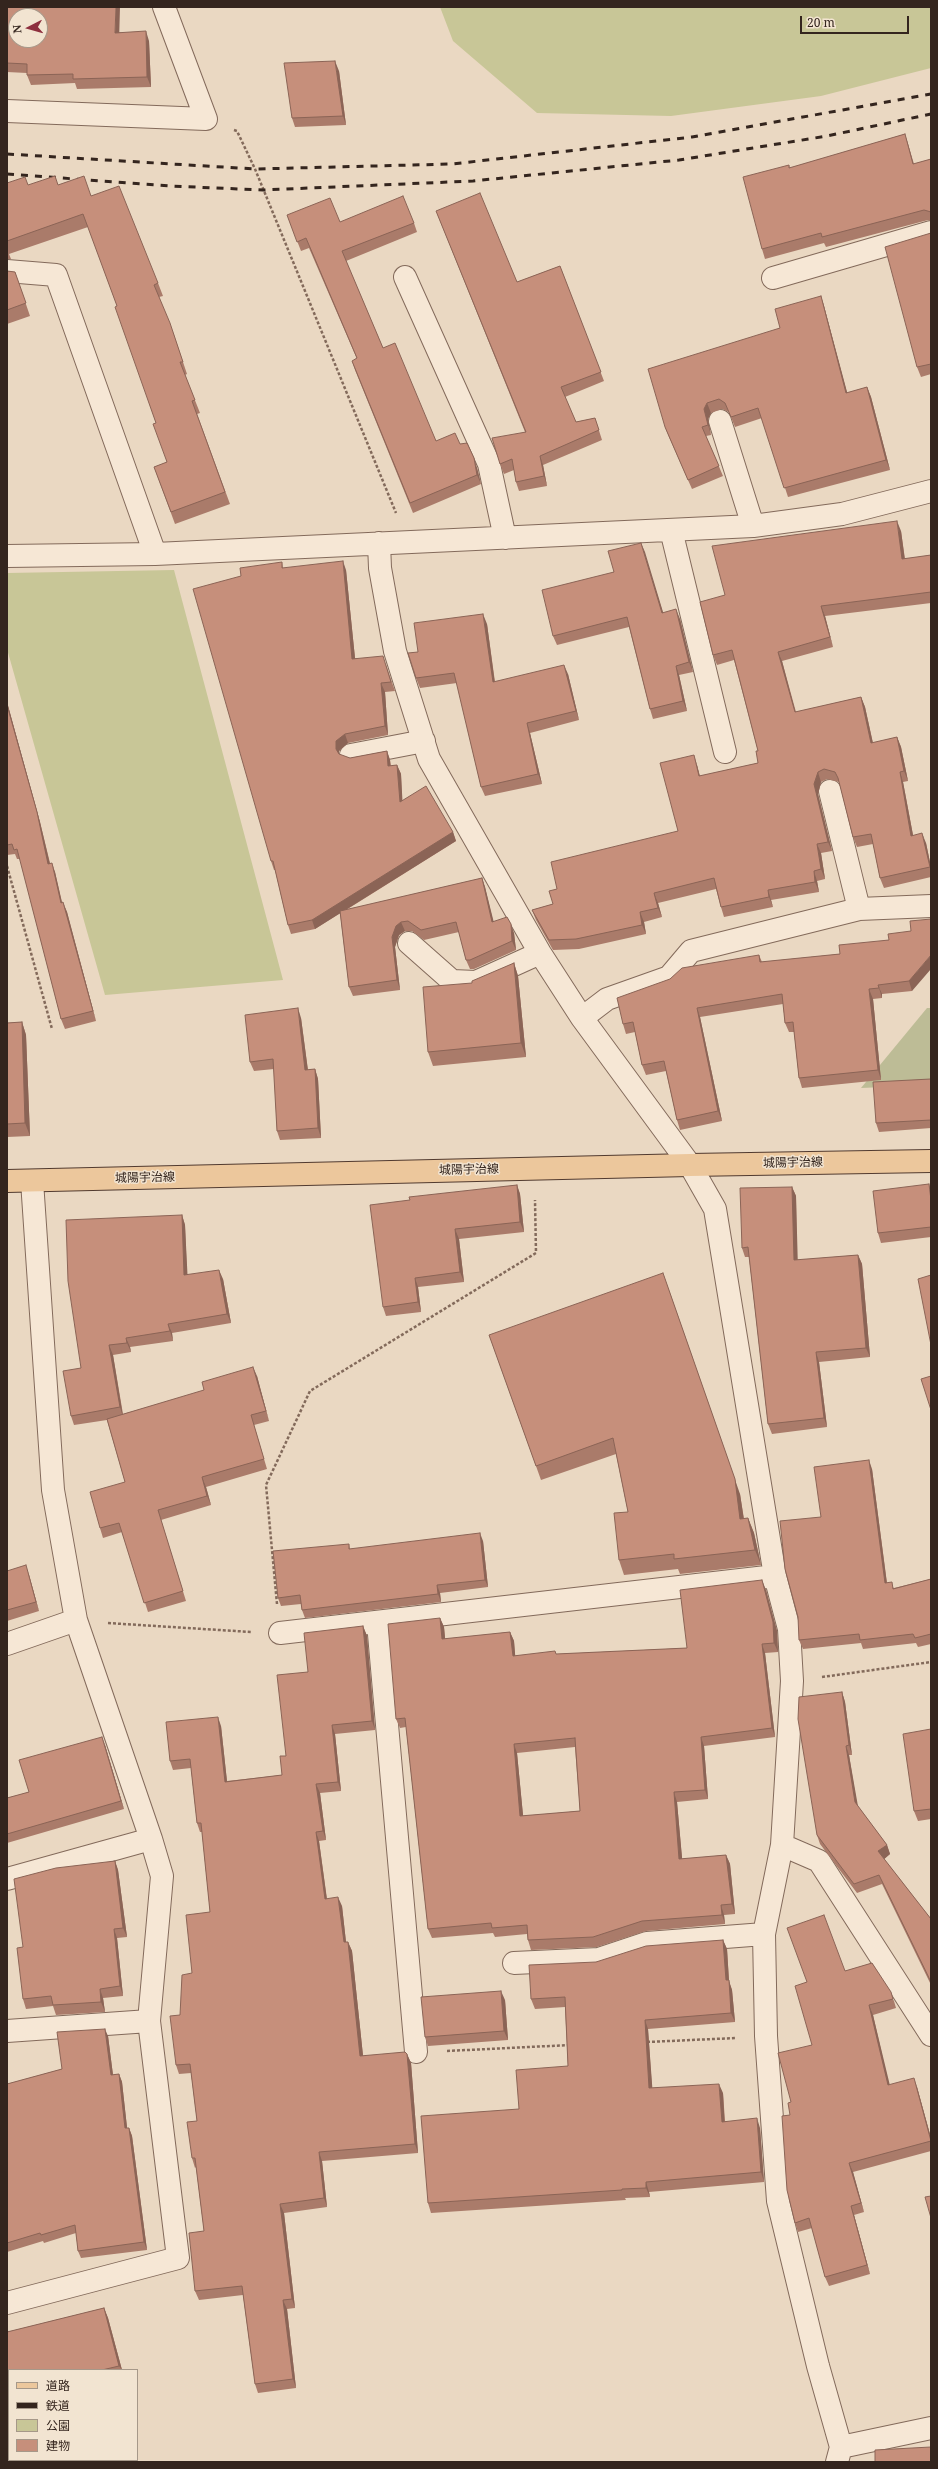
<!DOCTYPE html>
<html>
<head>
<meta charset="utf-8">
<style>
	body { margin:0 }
	#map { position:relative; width:938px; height:2469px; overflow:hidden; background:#ead8c2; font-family:"Noto Serif","Noto Sans JP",serif }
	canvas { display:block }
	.frame { position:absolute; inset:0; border:8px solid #34251e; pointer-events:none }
	.legend { position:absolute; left:8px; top:2369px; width:130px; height:92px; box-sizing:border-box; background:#f2e4d1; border:1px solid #a69889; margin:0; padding:5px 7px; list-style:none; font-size:12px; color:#34251e }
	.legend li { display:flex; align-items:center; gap:8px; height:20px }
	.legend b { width:20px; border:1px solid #a69889 }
	.north { position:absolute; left:8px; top:8px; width:40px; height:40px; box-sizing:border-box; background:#f2e4d1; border:1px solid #a69889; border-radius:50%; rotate:264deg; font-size:11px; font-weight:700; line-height:16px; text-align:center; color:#34251e }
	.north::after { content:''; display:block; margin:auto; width:14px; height:18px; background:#8e2f3e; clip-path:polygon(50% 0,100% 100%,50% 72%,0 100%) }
	.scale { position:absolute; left:800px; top:16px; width:109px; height:18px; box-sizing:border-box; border:2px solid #34251e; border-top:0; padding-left:5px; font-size:12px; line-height:14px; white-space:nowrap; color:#34251e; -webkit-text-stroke:3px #f2e4d1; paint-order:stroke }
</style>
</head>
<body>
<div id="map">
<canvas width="938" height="2469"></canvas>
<div class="frame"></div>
<ul class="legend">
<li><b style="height:5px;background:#ecc79c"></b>道路</li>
<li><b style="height:5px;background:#34251e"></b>鉄道</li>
<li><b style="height:11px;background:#c8c697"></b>公園</li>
<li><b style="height:11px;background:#c68f7b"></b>建物</li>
</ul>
<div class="north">N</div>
<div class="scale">20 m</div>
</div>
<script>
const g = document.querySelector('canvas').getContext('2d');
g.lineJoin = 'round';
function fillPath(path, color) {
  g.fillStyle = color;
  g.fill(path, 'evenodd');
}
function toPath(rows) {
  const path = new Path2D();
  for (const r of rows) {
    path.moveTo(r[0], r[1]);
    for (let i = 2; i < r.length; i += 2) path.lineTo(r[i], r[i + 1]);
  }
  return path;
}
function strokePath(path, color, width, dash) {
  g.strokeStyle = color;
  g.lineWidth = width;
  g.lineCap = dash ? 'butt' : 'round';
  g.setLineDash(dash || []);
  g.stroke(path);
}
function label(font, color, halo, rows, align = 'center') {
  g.font = font + ' "Noto Serif","Noto Sans JP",serif';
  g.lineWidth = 3;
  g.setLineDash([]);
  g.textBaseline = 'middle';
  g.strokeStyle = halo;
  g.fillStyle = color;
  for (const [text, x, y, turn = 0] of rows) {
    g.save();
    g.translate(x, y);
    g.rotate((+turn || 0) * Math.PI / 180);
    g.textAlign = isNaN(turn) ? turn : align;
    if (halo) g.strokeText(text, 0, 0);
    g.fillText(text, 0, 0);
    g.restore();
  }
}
const green = toPath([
	[440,7,931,7,931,68,821,96,671,116,537,113,453,41],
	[174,570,283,980,105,995,7,649,7,573]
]);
const cemetery = toPath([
	[927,1008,931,1008,931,1085,861,1088]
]);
const path = toPath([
	[234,130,237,131,255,169,396,513],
	[7,866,52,1029],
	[277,1604,266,1485,310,1391,536,1253,535,1200],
	[108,1623,251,1632],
	[822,1677,931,1662],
	[647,2042,736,2038],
	[447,2051,570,2045]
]);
const minor = toPath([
	[7,111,206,119,164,7],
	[7,271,56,275,155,554],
	[405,277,489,464,505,538],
	[773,278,931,232],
	[720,421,753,526],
	[671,530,725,752],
	[379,543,380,568,395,651,429,759,540,953,582,1018,690,1165,715,1209,775,1576,789,1629,792,1681,782,1845,764,1934,766,2036,778,2201,818,2366,841,2447,837,2462],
	[7,556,155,554,753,526,842,514,931,491],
	[351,755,424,741],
	[830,791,859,909],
	[409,943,452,981,476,982,540,953],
	[582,1018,607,999,669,977,691,951,859,909,931,906],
	[378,1623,416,2052],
	[280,1633,775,1576],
	[7,1644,76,1620],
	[782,1845,819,1861,931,2035],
	[7,1879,151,1839],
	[514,1963,599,1959,647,1943,764,1934],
	[7,2031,149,2021],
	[7,2303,178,2258,149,2021,162,1876,151,1839,76,1620,53,1490,32,1181],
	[841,2447,931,2428]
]);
const primary = toPath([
	[7,1181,690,1165,931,1161]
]);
const rail = toPath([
	[7,154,255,169,452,164,692,137,931,94],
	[7,174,170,186,263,190,473,181,679,160,827,136,931,114],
	[7,2452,9,2452],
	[101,2460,123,2462]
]);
const wall = toPath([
	[7,7,119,32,149,41,151,87,77,89,75,83,31,85,27,75,27,73,7,72],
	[339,71,346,125,295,127,292,118],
	[905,134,914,164,931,159,931,221,928,220,826,247,824,243,765,259,762,249,789,165,790,168],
	[7,183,28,185,58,185,91,196,158,283,163,296,159,297,174,335,187,374,185,375,200,413,197,414,230,504,175,524,154,467,167,462,156,423,117,306,88,227,9,254,11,259,7,259],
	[436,211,517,282,560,266,604,381,565,397,576,422,595,418,602,440,543,465,547,486,519,491,516,482,514,470,504,474,500,464,525,432],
	[287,215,340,222,414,223,417,232,346,261,383,348,436,441,460,444,477,468,481,484,413,513,355,370,352,361,357,359,309,248,301,251],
	[931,233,931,374,921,377,917,367],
	[7,271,15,272,30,316,7,324],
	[821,296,824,306,847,393,867,387,871,397,890,470,788,497,762,418,735,427,729,412,722,409,711,413,708,419,711,435,706,436,723,476,692,489,669,437,665,427,780,328],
	[901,531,905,559,931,555,931,603,825,616,833,647,782,661,796,712,861,697,865,707,873,743,897,737,901,747,908,781,903,782,913,835,926,843,931,867,931,877,884,888,880,878,873,844,857,847,853,837,840,784,839,782,827,779,821,782,818,794,832,851,821,853,825,879,817,881,819,892,771,900,773,907,724,917,721,907,716,889,658,903,662,917,644,922,646,934,579,949,553,950,536,920,532,910,553,904,557,889,678,831,697,765,700,776,758,763,758,751,734,660,717,665,713,655,725,595],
	[641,543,663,613,680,619,693,672,679,675,687,711,653,719,650,709,629,627,557,645,553,636],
	[282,562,283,568,346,570,355,658,386,665,395,691,385,692,388,735,348,743,339,751,339,755,350,758,387,751,390,760,391,766,397,765,401,774,402,801,453,832,456,841,346,910,482,878,485,887,493,921,514,933,516,950,474,969,470,969,466,960,459,932,424,940,412,931,405,931,399,935,395,947,400,990,353,996,349,987,340,913,315,929,291,934,288,925,275,870,274,870,271,861],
	[487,624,495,682,568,674,579,720,530,733,542,784,485,796,481,787,457,683,420,688,416,678,418,652],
	[7,702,40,822,50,863,55,872,62,902,67,912,96,1021,65,1029,61,1019,20,859,17,859,15,854,7,855],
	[931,919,912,991,882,994,882,998,873,999,881,1080,802,1088,799,1078,794,1032,789,1032,785,1023,783,1004,700,1017,722,1121,680,1130,677,1120,666,1071,646,1075,642,1065,635,1032,626,1034,623,1024,759,955,762,962,840,954,889,940,911,931],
	[514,963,518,976,526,1057,433,1066,428,1052,472,983],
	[301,1018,308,1070,315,1069,318,1079,321,1138,280,1140,277,1131,274,1069,254,1071,250,1062],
	[22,1022,26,1035,30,1136,7,1137,7,1023],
	[931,1079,931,1128,879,1132,876,1123],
	[517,1185,520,1194,524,1232,459,1239,464,1282,418,1287,421,1312,386,1316,383,1307,410,1200],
	[792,1187,796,1196,797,1260,858,1255,862,1264,870,1357,819,1362,827,1427,772,1434,768,1424,749,1257,745,1257,742,1248],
	[931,1189,931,1237,881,1243,878,1233],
	[182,1215,185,1225,187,1275,223,1279,231,1323,172,1333,173,1341,130,1347,131,1352,113,1355,123,1414,257,1376,269,1421,254,1425,267,1469,206,1487,211,1505,161,1520,186,1601,148,1612,122,1532,103,1538,100,1528,125,1482,107,1420,74,1425,71,1416,81,1368],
	[489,1335,740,1494,744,1519,748,1518,754,1533,761,1565,680,1574,678,1569,624,1575,619,1560,628,1512,616,1454,541,1480],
	[872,1469,887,1583,894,1588,931,1579,931,1644,918,1647,916,1643,863,1649,861,1643,803,1649,799,1640,821,1517],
	[483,1541,488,1587,440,1593,441,1602,305,1618,302,1610,301,1604,281,1606,278,1598,349,1544,350,1549],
	[7,1571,29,1575,39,1611,7,1621],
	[766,1590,777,1631,778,1652,765,1653,775,1737,704,1746,708,1799,677,1802,682,1859,726,1855,730,1864,735,1914,724,1915,725,1924,646,1931,597,1947,531,1950,528,1940,527,1934,495,1937,493,1933,432,1938,428,1929,406,1727,400,1728,396,1719,440,1618,444,1627,445,1639,510,1632,514,1641,515,1656,687,1648],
	[575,1747,580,1811,523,1816,517,1753],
	[363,1626,367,1636,375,1730,335,1734,341,1791,320,1793,326,1840,319,1841,327,1899,342,1906,346,1942,348,1942,352,1951,363,2056,407,2054,411,2063,418,2153,322,2161,327,2207,284,2213,295,2308,287,2309,296,2388,258,2393,255,2384,243,2295,199,2300,195,2291,204,2231,196,2167,195,2168,192,2158,197,2121,191,2073,179,2074,176,2065,180,2015,210,1912,202,1832,200,1832,197,1823,191,1768,173,1770,170,1761,221,1726,227,1781,282,1775,286,1756,308,1672],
	[842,1692,845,1702,852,1755,849,1755,857,1805,887,1845,890,1854,884,1859,931,1919,931,1985,882,1884,857,1893,820,1844,817,1835],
	[931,1729,931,1819,918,1821,914,1811],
	[105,1745,124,1809,7,1843,7,1798,29,1792],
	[115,1861,118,1870,127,1937,117,1938,123,1996,103,1998,105,2012,56,2015,53,2006,26,2009,23,1999,23,1947],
	[723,1940,727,1949,729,1981,732,1990,735,2022,648,2029,652,2088,723,2093,725,2121,760,2128,764,2182,649,2192,650,2197,625,2198,626,2200,431,2213,428,2203,519,2109,568,2066,565,2007,535,2009,531,1999,596,1962],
	[872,1963,894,2001,896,2008,873,2015,889,2085,917,2087,931,2138,931,2151,853,2172,864,2212,854,2215,870,2274,829,2286,825,2277,812,2228,798,2232,795,2223,790,2115,791,2102,812,2045,845,1971],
	[505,2000,508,2040,428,2046,425,2037],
	[108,2036,113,2075,119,2074,122,2082,127,2128,129,2128,132,2136,147,2250,81,2258,78,2251,76,2233,44,2243,43,2241,7,2252,7,2084,62,2069],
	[104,2308,108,2318,122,2370,9,2370,9,2403,7,2404,7,2332]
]);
const shadedWall = toPath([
	[116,7,120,7,119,42,115,33],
	[146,31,149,41,151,87,147,77],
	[335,61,339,71,346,125,343,116],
	[905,134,908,144,916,174,913,164],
	[821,296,824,306,850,403,846,393],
	[867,387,871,397,890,470,886,460],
	[707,403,711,413,708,419,711,435,708,425,704,409],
	[540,456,543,465,547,486,544,476],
	[474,458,477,468,481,484,477,475],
	[897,521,901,531,906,569,902,559],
	[641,543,645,552,666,622,662,613],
	[343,561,346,570,356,668,352,659],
	[821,606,825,616,833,647,830,637],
	[676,609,680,619,693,672,689,662],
	[483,614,487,624,496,692,493,682],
	[778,652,782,661,798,722,795,712],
	[564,665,568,674,579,720,576,711],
	[676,666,679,675,687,711,683,701],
	[381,683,385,692,388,735,385,726],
	[861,697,865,707,875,753,871,743],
	[7,702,40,822,52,873,48,864,7,705],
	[527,723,530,733,542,784,538,774],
	[345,734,348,743,339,751,339,758,336,749,336,741],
	[897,737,901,747,908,781,904,771],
	[387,751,390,760,391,775,388,766],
	[694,755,697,765,702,786,699,776],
	[397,765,401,774,403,811,400,802],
	[818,772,821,782,818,794,832,851,828,842,814,784],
	[900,772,903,782,915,846,911,836],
	[453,832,456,841,315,929,312,920],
	[922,833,926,843,931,867,931,871,930,867],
	[817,844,821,853,825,879,821,869],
	[52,863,55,872,64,912,61,903],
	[814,871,817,881,819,892,815,882],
	[482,878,485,887,496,931,492,922],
	[768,890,771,900,773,907,769,897],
	[654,893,658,903,662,917,658,908],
	[63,902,67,912,96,1021,93,1011],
	[640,912,644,922,646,934,642,925],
	[401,922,405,931,399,935,395,947,400,990,397,980,392,937,396,926],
	[511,924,514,933,516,950,512,941],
	[931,955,931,969,912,991,909,981],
	[514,963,518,976,526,1057,521,1043],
	[878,985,882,994,882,998,879,988],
	[869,989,873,999,881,1080,878,1070],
	[298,1008,301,1018,309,1079,305,1070],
	[697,1008,700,1017,722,1121,718,1111],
	[22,1022,26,1035,30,1136,25,1123],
	[315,1069,318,1079,321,1138,318,1128],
	[929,1184,931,1189,931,1200],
	[517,1185,520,1194,524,1232,520,1222],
	[792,1187,796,1196,798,1270,794,1260],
	[182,1215,185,1225,188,1285,184,1275],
	[455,1229,459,1239,464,1282,460,1272],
	[858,1255,862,1264,870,1357,866,1348],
	[219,1270,223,1279,231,1323,227,1314],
	[663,1273,740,1494,746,1534,740,1519],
	[415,1278,418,1287,421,1312,418,1302],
	[168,1324,172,1333,173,1341,170,1331],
	[126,1338,130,1347,131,1352,127,1343],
	[109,1345,113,1355,123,1417,120,1407],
	[816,1352,819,1362,827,1427,824,1418],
	[253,1367,257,1376,269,1421,266,1411],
	[869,1460,872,1469,888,1592,885,1583],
	[202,1477,206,1487,211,1505,207,1496],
	[748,1518,754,1533,761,1565,755,1550],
	[480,1533,483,1541,488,1587,485,1580],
	[26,1565,29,1575,39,1611,36,1602],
	[762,1580,766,1590,777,1631,778,1652,774,1643],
	[437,1585,440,1593,441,1602,438,1594],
	[440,1618,444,1627,446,1648,442,1639],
	[363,1626,367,1636,375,1730,372,1721],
	[510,1632,514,1641,516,1665,513,1656],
	[762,1644,765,1653,775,1737,772,1728],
	[842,1692,845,1702,852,1755,849,1745],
	[218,1717,221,1726,228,1791,225,1782],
	[332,1725,335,1734,341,1791,338,1782],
	[102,1737,105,1745,124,1809,121,1801],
	[701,1737,704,1746,708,1799,705,1790],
	[514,1744,517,1753,524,1825,520,1816],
	[846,1746,849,1755,859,1812,855,1802],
	[316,1784,320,1793,326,1840,323,1831],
	[674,1792,677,1802,683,1868,679,1859],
	[316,1832,319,1841,328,1908,325,1899],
	[887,1845,890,1854,882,1861,878,1851],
	[726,1855,730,1864,735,1914,732,1904],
	[115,1861,118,1870,127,1937,123,1928],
	[338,1897,342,1906,347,1951,344,1942],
	[721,1905,724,1915,725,1924,722,1915],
	[114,1929,117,1938,123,1996,120,1986],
	[723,1940,727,1949,729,1981,732,1990,735,2022,731,2013,726,1980],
	[348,1942,352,1951,364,2065,360,2056],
	[100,1989,103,1998,105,2012,101,2002],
	[501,1991,505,2000,508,2040,504,2031],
	[869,2005,873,2015,892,2094,888,2085],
	[645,2020,648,2029,653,2097,649,2088],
	[105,2029,108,2036,114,2083,111,2075],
	[407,2054,411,2063,418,2153,415,2144],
	[119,2074,122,2082,128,2136,125,2128],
	[914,2078,917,2087,931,2138,931,2141],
	[719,2084,723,2093,725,2131,722,2122],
	[757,2118,760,2128,764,2182,761,2172],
	[129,2128,132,2136,147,2250,144,2242],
	[319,2152,322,2161,327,2207,324,2198],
	[849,2163,853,2172,864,2212,861,2203],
	[646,2182,649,2192,650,2197,646,2188],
	[280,2204,284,2213,295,2308,292,2299],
	[851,2206,854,2215,870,2274,867,2265],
	[283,2300,287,2309,296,2388,293,2379],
	[104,2308,108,2318,122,2370,119,2366]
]);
const building = toPath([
	[7,7,116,7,115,33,146,31,147,77,73,79,73,74,27,75,27,64,7,63,7,7],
	[16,16,40,16,40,40,16,40,16,16],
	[335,61,343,116,292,118,284,63,335,61],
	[905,134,913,164,931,159,931,212,924,210,822,237,821,233,762,249,743,177,789,165,789,168,905,134],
	[55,176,58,185,84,176,91,196,119,186,158,283,154,285,170,323,183,362,180,362,195,400,192,401,225,492,171,512,154,467,167,462,153,424,156,423,115,307,117,306,83,214,7,241,7,183,25,177,28,185,55,176],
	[480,193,517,282,560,266,601,372,561,387,576,422,595,418,599,430,540,456,544,476,516,482,512,459,500,464,492,438,526,432,436,211,480,193],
	[403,196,414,223,342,251,383,348,395,343,436,441,455,433,460,444,467,443,474,458,477,475,410,503,352,361,357,358,306,238,297,242,287,215,330,198,340,222,403,196],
	[931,233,931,364,917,367,885,247,931,233],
	[7,271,15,272,26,303,7,310,7,271],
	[821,296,846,393,867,387,886,460,784,488,758,408,731,417,725,403,719,399,707,403,704,409,708,425,702,427,719,466,688,480,665,427,648,369,780,328,775,309,821,296],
	[897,521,902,559,931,555,931,592,821,606,830,637,778,652,795,712,861,697,871,743,897,737,904,771,900,772,911,836,922,833,930,867,880,878,871,834,853,837,838,778,835,772,824,769,818,772,814,784,828,842,817,844,821,869,814,871,815,882,768,890,769,897,721,907,714,878,654,893,658,908,640,912,642,925,576,939,549,940,532,910,553,904,549,891,557,889,551,862,678,831,660,763,694,755,699,776,758,763,756,751,758,751,732,650,713,655,700,602,725,595,712,546,897,521],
	[641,543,662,613,676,609,689,662,676,666,683,701,650,709,627,617,553,636,542,590,614,572,608,551,641,543],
	[343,561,352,659,383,656,391,682,381,683,385,726,345,734,336,741,336,749,339,754,350,758,387,751,388,766,397,765,400,802,426,786,453,832,312,920,288,925,273,861,271,861,193,589,241,576,240,568,282,562,282,568,343,561],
	[483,614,493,682,564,665,576,711,527,723,538,774,481,787,454,673,416,678,408,653,418,652,414,623,483,614],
	[7,705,37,812,48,864,52,863,61,903,63,902,93,1011,61,1019,17,849,14,850,12,844,7,845,7,705],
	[482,878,492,922,507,917,511,924,512,941,470,960,466,960,456,922,421,930,408,921,401,922,396,926,392,937,397,980,349,987,340,911,482,878],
	[931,919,931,955,909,981,878,985,879,988,869,989,878,1070,799,1078,793,1022,785,1023,782,994,697,1008,718,1111,677,1120,664,1061,642,1065,633,1022,623,1024,617,998,670,979,682,968,759,955,760,962,840,954,839,945,889,940,888,934,911,931,910,921,931,919],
	[514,963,521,1043,428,1052,423,987,472,983,472,981,514,963],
	[298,1008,305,1070,315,1069,318,1128,277,1131,273,1059,250,1062,245,1015,298,1008],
	[22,1022,25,1123,7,1124,7,1023,22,1022],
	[931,1079,931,1120,876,1123,873,1082,931,1079],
	[929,1184,931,1200,931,1227,878,1233,873,1191,929,1184],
	[517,1185,520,1222,455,1229,460,1272,415,1278,418,1302,383,1307,370,1205,410,1200,409,1197,517,1185],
	[792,1187,794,1260,858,1255,866,1348,816,1352,824,1418,768,1424,748,1247,742,1248,740,1188,792,1187],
	[182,1215,184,1275,219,1270,227,1314,168,1324,170,1331,126,1338,127,1343,109,1345,120,1407,71,1416,63,1371,81,1368,68,1281,66,1220,182,1215],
	[663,1273,735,1479,740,1519,748,1518,755,1550,674,1559,674,1554,619,1560,614,1513,628,1512,613,1438,536,1466,489,1335,663,1273],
	[931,1275,931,1345,918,1279,931,1275],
	[253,1367,266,1411,251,1415,264,1459,202,1477,207,1496,158,1510,183,1591,144,1603,119,1523,100,1528,90,1492,125,1482,107,1419,204,1390,202,1382,253,1367],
	[931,1376,931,1410,921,1379,931,1376],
	[869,1460,885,1583,892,1582,893,1589,931,1579,931,1634,915,1638,913,1634,860,1640,859,1634,799,1640,798,1617,785,1569,780,1521,821,1517,814,1467,869,1460],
	[480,1533,485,1580,437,1585,438,1594,302,1610,300,1595,278,1598,273,1551,349,1544,349,1549,480,1533],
	[26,1565,36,1602,7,1610,7,1571,26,1565],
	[762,1580,773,1622,774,1643,762,1644,772,1728,701,1737,705,1790,674,1792,679,1859,726,1855,732,1904,721,1905,722,1915,642,1921,593,1937,528,1940,527,1925,492,1928,491,1923,428,1929,405,1718,396,1719,388,1624,440,1618,442,1639,510,1632,513,1656,555,1651,556,1654,687,1648,680,1590,762,1580],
	[575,1738,580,1811,520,1816,514,1744,575,1738],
	[363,1626,372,1721,332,1725,338,1782,316,1784,323,1831,316,1832,325,1899,338,1897,344,1942,348,1942,360,2056,405,2052,407,2054,415,2144,319,2152,324,2198,280,2204,292,2299,283,2300,293,2379,255,2384,242,2286,195,2291,189,2233,204,2231,195,2158,192,2158,187,2122,197,2121,190,2064,176,2065,170,2016,180,2015,182,1975,192,1973,186,1915,210,1912,201,1823,197,1823,190,1759,170,1761,166,1722,218,1717,225,1782,282,1775,280,1756,286,1756,277,1675,308,1672,304,1633,363,1626],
	[842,1692,849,1745,846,1746,855,1802,887,1845,878,1851,931,1919,931,1982,879,1875,854,1884,817,1835,798,1719,799,1697,842,1692],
	[931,1729,931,1809,914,1811,903,1734,931,1729],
	[102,1737,121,1801,7,1834,7,1798,29,1792,19,1760,102,1737],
	[115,1861,123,1928,114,1929,120,1986,100,1989,101,2002,53,2005,51,1996,23,1999,17,1948,23,1947,14,1879,56,1868,115,1861],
	[824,1915,845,1971,872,1963,891,1992,893,1999,869,2005,888,2085,914,2078,931,2141,849,2163,861,2203,851,2206,867,2265,825,2277,809,2218,795,2223,787,2190,782,2116,790,2115,788,2103,791,2102,778,2053,812,2045,795,1986,807,1982,787,1928,824,1915],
	[723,1940,726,1980,729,1980,731,2013,645,2020,649,2088,719,2084,722,2122,757,2118,761,2172,646,2182,646,2188,622,2189,622,2190,428,2203,421,2116,519,2109,516,2070,568,2066,565,1997,531,1999,529,1965,596,1962,646,1946,723,1940],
	[501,1991,504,2031,425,2037,421,1997,501,1991],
	[105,2029,111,2075,119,2074,125,2128,129,2128,144,2242,78,2251,75,2225,41,2235,40,2233,7,2243,7,2084,62,2069,57,2032,105,2029],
	[931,2196,931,2218,925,2197,931,2196],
	[104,2308,119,2366,102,2370,9,2370,9,2393,7,2394,7,2332,104,2308],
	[931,2447,931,2462,875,2462,875,2450,931,2447]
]);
const streetNames = [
	["城陽宇治線",793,1163,-1],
	["城陽宇治線",469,1170,-1],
	["城陽宇治線",145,1178,-1]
];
fillPath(green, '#c8c697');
fillPath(cemetery, '#bdbc96');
strokePath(minor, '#836a5b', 24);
strokePath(primary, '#513a2f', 24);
strokePath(path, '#836a5b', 2.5, [3, 2]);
strokePath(minor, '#f6e7d5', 22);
strokePath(primary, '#ecc79c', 22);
strokePath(rail, '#34251e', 3, [7, 7]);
fillPath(wall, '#aa7b6a');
fillPath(shadedWall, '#8b6456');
fillPath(building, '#c68f7b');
strokePath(building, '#8b6456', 1);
label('12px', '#34251e', '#f2e4d1', streetNames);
</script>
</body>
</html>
